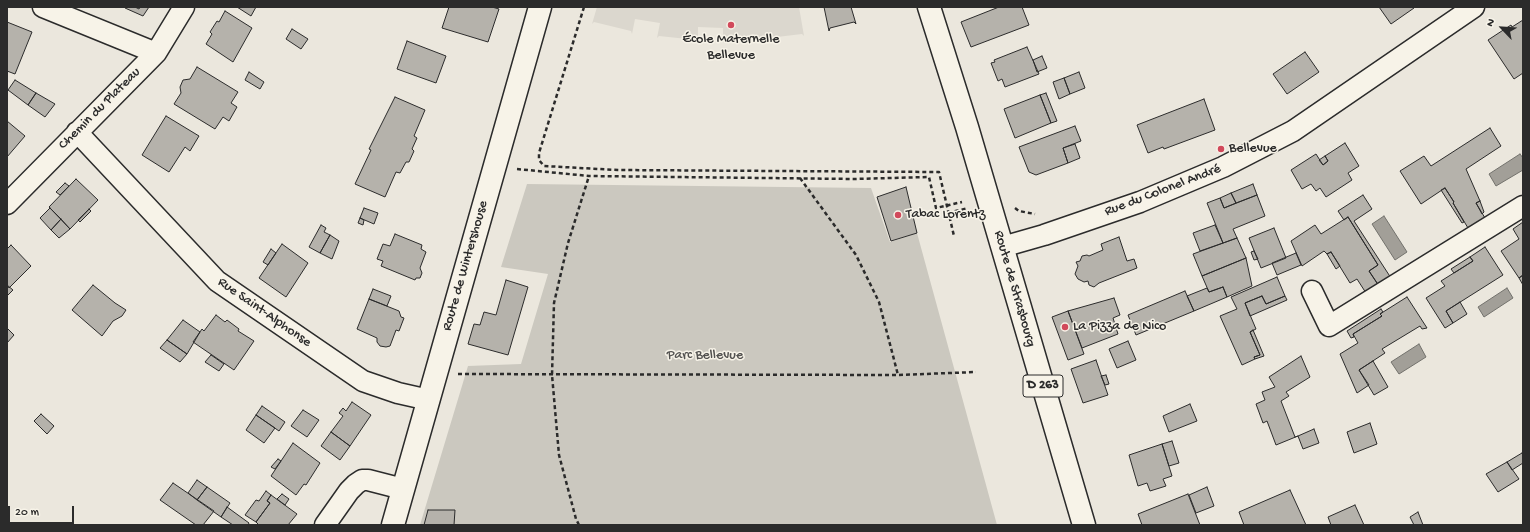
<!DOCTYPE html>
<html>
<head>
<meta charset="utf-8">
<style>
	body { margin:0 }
	#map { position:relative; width:1530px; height:532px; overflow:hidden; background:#ebe7dd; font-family:"Gochi Hand",sans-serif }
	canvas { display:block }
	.frame { position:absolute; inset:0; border:8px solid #2b2b2b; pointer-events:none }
	.north { position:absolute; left:1482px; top:8px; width:40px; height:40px; -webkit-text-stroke:3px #f7f3e8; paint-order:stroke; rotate:295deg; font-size:11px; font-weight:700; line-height:16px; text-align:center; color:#2b2b2b }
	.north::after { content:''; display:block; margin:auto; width:14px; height:18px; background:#2b2b2b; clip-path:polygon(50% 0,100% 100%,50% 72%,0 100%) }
	.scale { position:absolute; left:8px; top:506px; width:66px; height:18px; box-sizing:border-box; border:2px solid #2b2b2b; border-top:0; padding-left:5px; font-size:12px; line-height:14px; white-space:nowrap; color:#2b2b2b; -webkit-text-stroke:3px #f7f3e8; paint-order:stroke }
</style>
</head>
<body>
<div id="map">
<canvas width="1530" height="532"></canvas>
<div class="frame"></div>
<div class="north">N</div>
<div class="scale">20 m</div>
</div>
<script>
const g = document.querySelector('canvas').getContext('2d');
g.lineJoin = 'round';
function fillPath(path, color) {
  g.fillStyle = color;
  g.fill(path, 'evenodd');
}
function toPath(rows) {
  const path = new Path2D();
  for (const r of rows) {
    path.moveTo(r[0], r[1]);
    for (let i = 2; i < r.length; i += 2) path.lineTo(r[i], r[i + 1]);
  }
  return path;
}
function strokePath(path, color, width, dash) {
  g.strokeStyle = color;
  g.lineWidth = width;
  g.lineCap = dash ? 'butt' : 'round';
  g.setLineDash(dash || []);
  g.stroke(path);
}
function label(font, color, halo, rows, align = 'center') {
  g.font = font + ' "Gochi Hand",sans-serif';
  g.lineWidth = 3;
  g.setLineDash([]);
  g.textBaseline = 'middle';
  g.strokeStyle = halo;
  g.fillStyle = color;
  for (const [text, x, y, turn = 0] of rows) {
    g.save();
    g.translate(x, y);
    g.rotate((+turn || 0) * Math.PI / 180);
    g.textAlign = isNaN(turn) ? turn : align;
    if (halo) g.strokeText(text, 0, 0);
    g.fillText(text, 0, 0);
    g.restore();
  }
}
const built = toPath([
	[597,7,799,7,804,36,802,34,760,39,724,40,723,43,723,28,698,27,698,42,697,40,659,36,657,38,660,23,635,19,632,34,631,31,594,22,592,24]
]);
const green = toPath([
	[527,184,871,188,890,242,917,233,997,525,420,525,468,366,521,364,548,274,501,267]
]);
const water = toPath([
	[1520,154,1523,158,1523,170,1496,186,1489,174,1520,154],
	[1384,216,1407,252,1395,260,1372,224,1384,216],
	[1507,288,1513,298,1484,317,1478,307,1507,288],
	[1419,344,1426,357,1399,374,1391,362,1419,344]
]);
const building = toPath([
	[126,7,135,7,139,9,140,7,149,7,143,16,125,8,126,7],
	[237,7,256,7,251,16,237,7],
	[449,7,492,7,499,9,488,42,442,28,449,7],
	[824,7,851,7,856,24,854,22,830,28,829,31,824,7],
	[999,7,1022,7,1029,25,971,47,961,22,999,7],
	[1379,7,1414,7,1414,8,1391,24,1379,7],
	[225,11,252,28,233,62,206,44,212,34,210,32,217,21,219,22,225,11],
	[1523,20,1523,73,1514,79,1488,40,1511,25,1512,27,1523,20],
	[7,22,32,32,15,74,7,71,7,22],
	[292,29,308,39,301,49,286,39,292,29],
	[407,41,446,56,436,83,397,69,407,41],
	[1027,47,1039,74,1005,87,1002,79,998,81,991,63,995,62,994,60,1027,47],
	[1305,52,1319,72,1287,94,1273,74,1305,52],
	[1042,56,1047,68,1037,72,1033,60,1042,56],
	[197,67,238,92,231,103,237,107,229,121,223,117,215,129,174,104,181,93,180,87,183,80,190,79,197,67],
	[249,72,264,82,260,89,245,80,249,72],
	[1079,72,1085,88,1070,94,1064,78,1079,72],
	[1064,78,1070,94,1059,99,1053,82,1064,78],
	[15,80,36,93,28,105,8,90,15,80],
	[36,93,55,104,45,117,28,105,36,93],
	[1046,93,1057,121,1051,123,1040,95,1046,93],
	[1040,95,1051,123,1015,138,1004,109,1040,95],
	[395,97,425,110,414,136,417,138,412,149,414,151,409,162,406,162,400,173,396,172,385,197,355,184,371,150,369,149,395,97],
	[1204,99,1215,130,1164,149,1163,147,1148,153,1137,125,1204,99],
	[166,116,199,136,190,151,185,147,169,172,142,155,166,116],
	[7,121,25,136,7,157,7,121],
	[1075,126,1081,141,1063,148,1068,163,1036,175,1029,172,1019,147,1075,126],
	[1490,128,1501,146,1466,169,1480,201,1476,203,1485,218,1468,228,1453,203,1454,202,1445,188,1421,204,1400,171,1424,156,1431,166,1490,128],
	[1345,143,1359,166,1348,173,1352,180,1326,197,1320,188,1316,191,1311,184,1302,189,1291,170,1316,154,1323,165,1328,161,1325,156,1345,143],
	[1075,144,1080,158,1068,163,1063,148,1075,144],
	[1325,156,1328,161,1323,165,1319,160,1325,156],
	[76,179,98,200,70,229,49,207,76,179],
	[65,183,69,186,60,195,56,192,65,183],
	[1253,184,1257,195,1236,203,1231,193,1253,184],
	[906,187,917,233,891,241,877,197,906,187],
	[1445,188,1454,202,1453,203,1464,222,1462,223,1441,190,1445,188],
	[1231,193,1236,203,1224,208,1220,198,1231,193],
	[1257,195,1265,216,1233,229,1237,238,1223,243,1207,203,1220,198,1224,208,1257,195],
	[1363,195,1372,209,1354,221,1391,278,1379,286,1369,271,1378,265,1348,217,1344,220,1338,211,1363,195],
	[1480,201,1484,212,1482,214,1476,203,1480,201],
	[50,208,61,219,51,230,40,218,50,208],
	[364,208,378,213,374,224,360,218,364,208],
	[89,209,91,211,80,222,78,220,89,209],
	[1348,217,1378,265,1369,271,1379,286,1366,293,1357,279,1350,283,1331,252,1327,254,1324,251,1302,266,1291,241,1315,225,1321,234,1348,217],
	[360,218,364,220,363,225,358,223,360,218],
	[61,219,70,229,59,238,51,230,61,219],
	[1523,222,1523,275,1519,278,1501,251,1519,239,1513,229,1523,222],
	[321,225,326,228,324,232,330,235,320,253,309,247,321,225],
	[1215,225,1223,243,1200,251,1193,233,1215,225],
	[1274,228,1286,258,1261,268,1249,238,1274,228],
	[395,234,422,245,421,249,426,252,420,268,422,273,420,278,416,278,415,280,381,266,383,261,377,259,383,244,390,246,395,234],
	[330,235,339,241,332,259,320,253,330,235],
	[1119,237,1127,261,1134,259,1137,268,1099,283,1094,287,1089,285,1088,281,1084,282,1078,279,1075,274,1078,266,1076,262,1080,261,1082,256,1087,255,1089,256,1103,250,1101,244,1119,237],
	[1237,238,1246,258,1202,276,1193,254,1237,238],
	[282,244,308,263,286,297,259,278,282,244],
	[11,245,31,266,9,288,7,285,7,249,11,245],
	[1485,247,1503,275,1446,311,1453,323,1445,328,1426,298,1445,286,1441,281,1473,261,1470,257,1485,247],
	[271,249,276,253,268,265,263,262,271,249],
	[1254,251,1258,259,1254,260,1251,252,1254,251],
	[1331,252,1340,266,1336,269,1327,254,1331,252],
	[1296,253,1301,265,1277,275,1272,263,1296,253],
	[1470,257,1473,261,1454,273,1451,269,1470,257],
	[1246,258,1252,286,1227,297,1223,287,1209,292,1202,276,1246,258],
	[1523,275,1523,285,1519,278,1523,275],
	[1277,277,1285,296,1266,304,1262,296,1245,303,1256,329,1250,332,1260,355,1254,357,1255,359,1242,365,1220,316,1237,309,1231,297,1277,277],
	[506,280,528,287,508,355,468,344,474,324,480,325,484,312,496,315,506,280],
	[7,285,13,290,7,296,7,285],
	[93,285,115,303,126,310,122,316,113,321,102,336,72,310,93,285],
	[1223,287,1227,297,1194,311,1187,296,1207,288,1209,292,1223,287],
	[373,289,391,296,387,306,369,299,373,289],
	[1185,291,1194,311,1136,335,1128,315,1185,291],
	[1262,296,1266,304,1285,296,1287,300,1250,316,1245,303,1262,296],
	[1407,297,1427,328,1422,329,1420,326,1382,349,1385,353,1359,370,1369,385,1357,393,1340,354,1358,343,1353,334,1382,316,1380,314,1407,297],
	[1114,298,1120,315,1113,318,1118,334,1082,348,1068,311,1114,298],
	[369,299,399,311,401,317,404,318,399,331,396,330,390,346,386,347,380,346,377,342,377,338,357,329,369,299],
	[1460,302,1467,314,1453,323,1446,311,1460,302],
	[1381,309,1383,312,1380,314,1382,316,1353,334,1354,337,1351,338,1347,331,1381,309],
	[1068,311,1084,354,1068,360,1052,317,1068,311],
	[216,315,225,322,227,320,239,329,238,331,254,341,234,370,193,342,202,329,204,331,216,315],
	[183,320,200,332,187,354,167,340,183,320],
	[7,328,14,335,7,343,7,328],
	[1253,330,1264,356,1255,359,1254,357,1260,355,1250,332,1253,330],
	[167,340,187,354,180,362,160,348,167,340],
	[1128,341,1136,360,1117,368,1109,349,1128,341],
	[211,355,224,364,219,371,205,362,211,355],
	[1301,356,1310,377,1286,392,1289,396,1281,401,1295,437,1298,436,1276,445,1267,421,1263,423,1256,404,1265,400,1262,392,1275,387,1269,377,1301,356],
	[1096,360,1108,395,1083,403,1071,369,1096,360],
	[1373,361,1388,387,1374,395,1359,370,1373,361],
	[1106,375,1109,384,1105,385,1101,376,1106,375],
	[352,402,371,415,350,446,331,432,343,416,339,413,343,408,346,411,352,402],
	[1190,404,1197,421,1169,432,1163,416,1190,404],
	[262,406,285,422,279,431,256,415,262,406],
	[303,410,319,420,307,437,291,426,303,410],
	[41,414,54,426,47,434,34,421,41,414],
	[256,415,275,428,264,443,246,430,256,415],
	[1370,423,1377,444,1354,453,1347,432,1370,423],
	[1314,429,1319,443,1303,449,1298,436,1314,429],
	[331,432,350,446,340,460,321,446,331,432],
	[1172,441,1179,463,1169,466,1162,444,1172,441],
	[293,443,320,463,306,485,304,484,296,495,271,476,293,443],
	[1162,444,1172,476,1163,479,1166,486,1150,491,1147,483,1138,486,1129,455,1162,444],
	[1522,453,1523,455,1523,463,1512,470,1507,462,1522,453],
	[278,459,281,461,275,469,271,467,278,459],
	[1507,462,1519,479,1498,492,1486,474,1507,462],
	[197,480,207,487,197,500,188,493,197,480],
	[173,483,214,511,203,525,196,525,160,500,173,483],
	[207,487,230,503,221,517,197,500,207,487],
	[1207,487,1214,506,1196,513,1189,495,1207,487],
	[1290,490,1306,525,1244,525,1239,512,1290,490],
	[266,491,271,495,267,501,270,503,256,522,245,515,256,500,259,501,266,491],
	[282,494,289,499,285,505,277,499,282,494],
	[1188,494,1200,525,1142,525,1138,514,1188,494],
	[271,495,297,514,288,525,259,525,256,522,270,503,267,501,271,495],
	[1355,505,1364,525,1331,525,1328,517,1355,505],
	[227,507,249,523,248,525,233,525,221,517,227,507],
	[428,510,455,510,454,525,424,525,428,510],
	[1418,512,1423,525,1414,525,1410,517,1418,512]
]);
const path = toPath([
	[584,7,539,153,539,160,544,166,618,170,939,172,954,236],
	[517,169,589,176,854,179,929,177,936,208,962,202],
	[800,178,856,255,879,302,898,375],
	[1015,208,1019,211,1035,214],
	[948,213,968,208],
	[458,374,898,375,976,372],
	[579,525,576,519,559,455,552,375,554,303,568,243,589,176]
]);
const minor = toPath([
	[43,7,156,53],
	[77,132,217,281,363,381,398,393,429,400],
	[7,204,156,53,184,7],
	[1002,247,1044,235,1140,202,1223,167,1293,131,1474,7],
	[1312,291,1329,326,1523,206],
	[325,525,349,491,356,484,362,480,368,480,403,489]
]);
const tertiary = toPath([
	[393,525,540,7]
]);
const primary = toPath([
	[929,7,967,127,1084,525]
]);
const markers = [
	[731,25,4,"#d1495b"],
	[1221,149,4,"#d1495b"],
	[898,215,4,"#d1495b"],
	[1065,327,4,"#d1495b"]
];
const shields = [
	[1043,386,40]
];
const shieldNames = [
	["D 263",1043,386]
];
const poiNames = [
	["École Maternelle",731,40,"center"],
	["Bellevue",731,56,"center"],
	["Bellevue",1229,149],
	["Tabac Lorentz",906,215],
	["La Pizza de Nico",1073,327]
];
const streetNames = [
	["Chemin du Plateau",100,109,-45],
	["Rue du Colonel André",1163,191,-21],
	["Route de Wintershouse",466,266,-74],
	["Route de Strasbourg",1014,289,74],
	["Rue Saint-Alphonse",264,313,35]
];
const parkNames = [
	["Parc Bellevue",705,356]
];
fillPath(built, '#dbd7ce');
fillPath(green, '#cbc8bf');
fillPath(water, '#a29f98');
strokePath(water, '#72716c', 1);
fillPath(building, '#b5b2ab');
strokePath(building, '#2b2b2b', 1);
strokePath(minor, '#2b2b2b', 23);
strokePath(tertiary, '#2b2b2b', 25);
strokePath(primary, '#2b2b2b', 25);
strokePath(path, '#2b2b2b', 2.5, [4, 3]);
strokePath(minor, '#f7f3e8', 20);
strokePath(tertiary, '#f7f3e8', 22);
strokePath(primary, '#f7f3e8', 22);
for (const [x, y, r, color] of markers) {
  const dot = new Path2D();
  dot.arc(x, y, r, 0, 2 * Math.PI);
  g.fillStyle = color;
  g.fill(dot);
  strokePath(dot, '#f7f3e8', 1.5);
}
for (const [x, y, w] of shields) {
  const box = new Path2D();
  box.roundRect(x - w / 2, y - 11, w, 22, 3);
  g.fillStyle = '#f7f3e8';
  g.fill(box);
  strokePath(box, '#2b2b2b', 1);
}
label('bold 13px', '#2b2b2b', null, shieldNames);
label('14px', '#2b2b2b', '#f7f3e8', poiNames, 'left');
label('14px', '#2b2b2b', '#f7f3e8', streetNames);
label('14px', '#535250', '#f7f3e8', parkNames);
</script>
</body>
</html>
